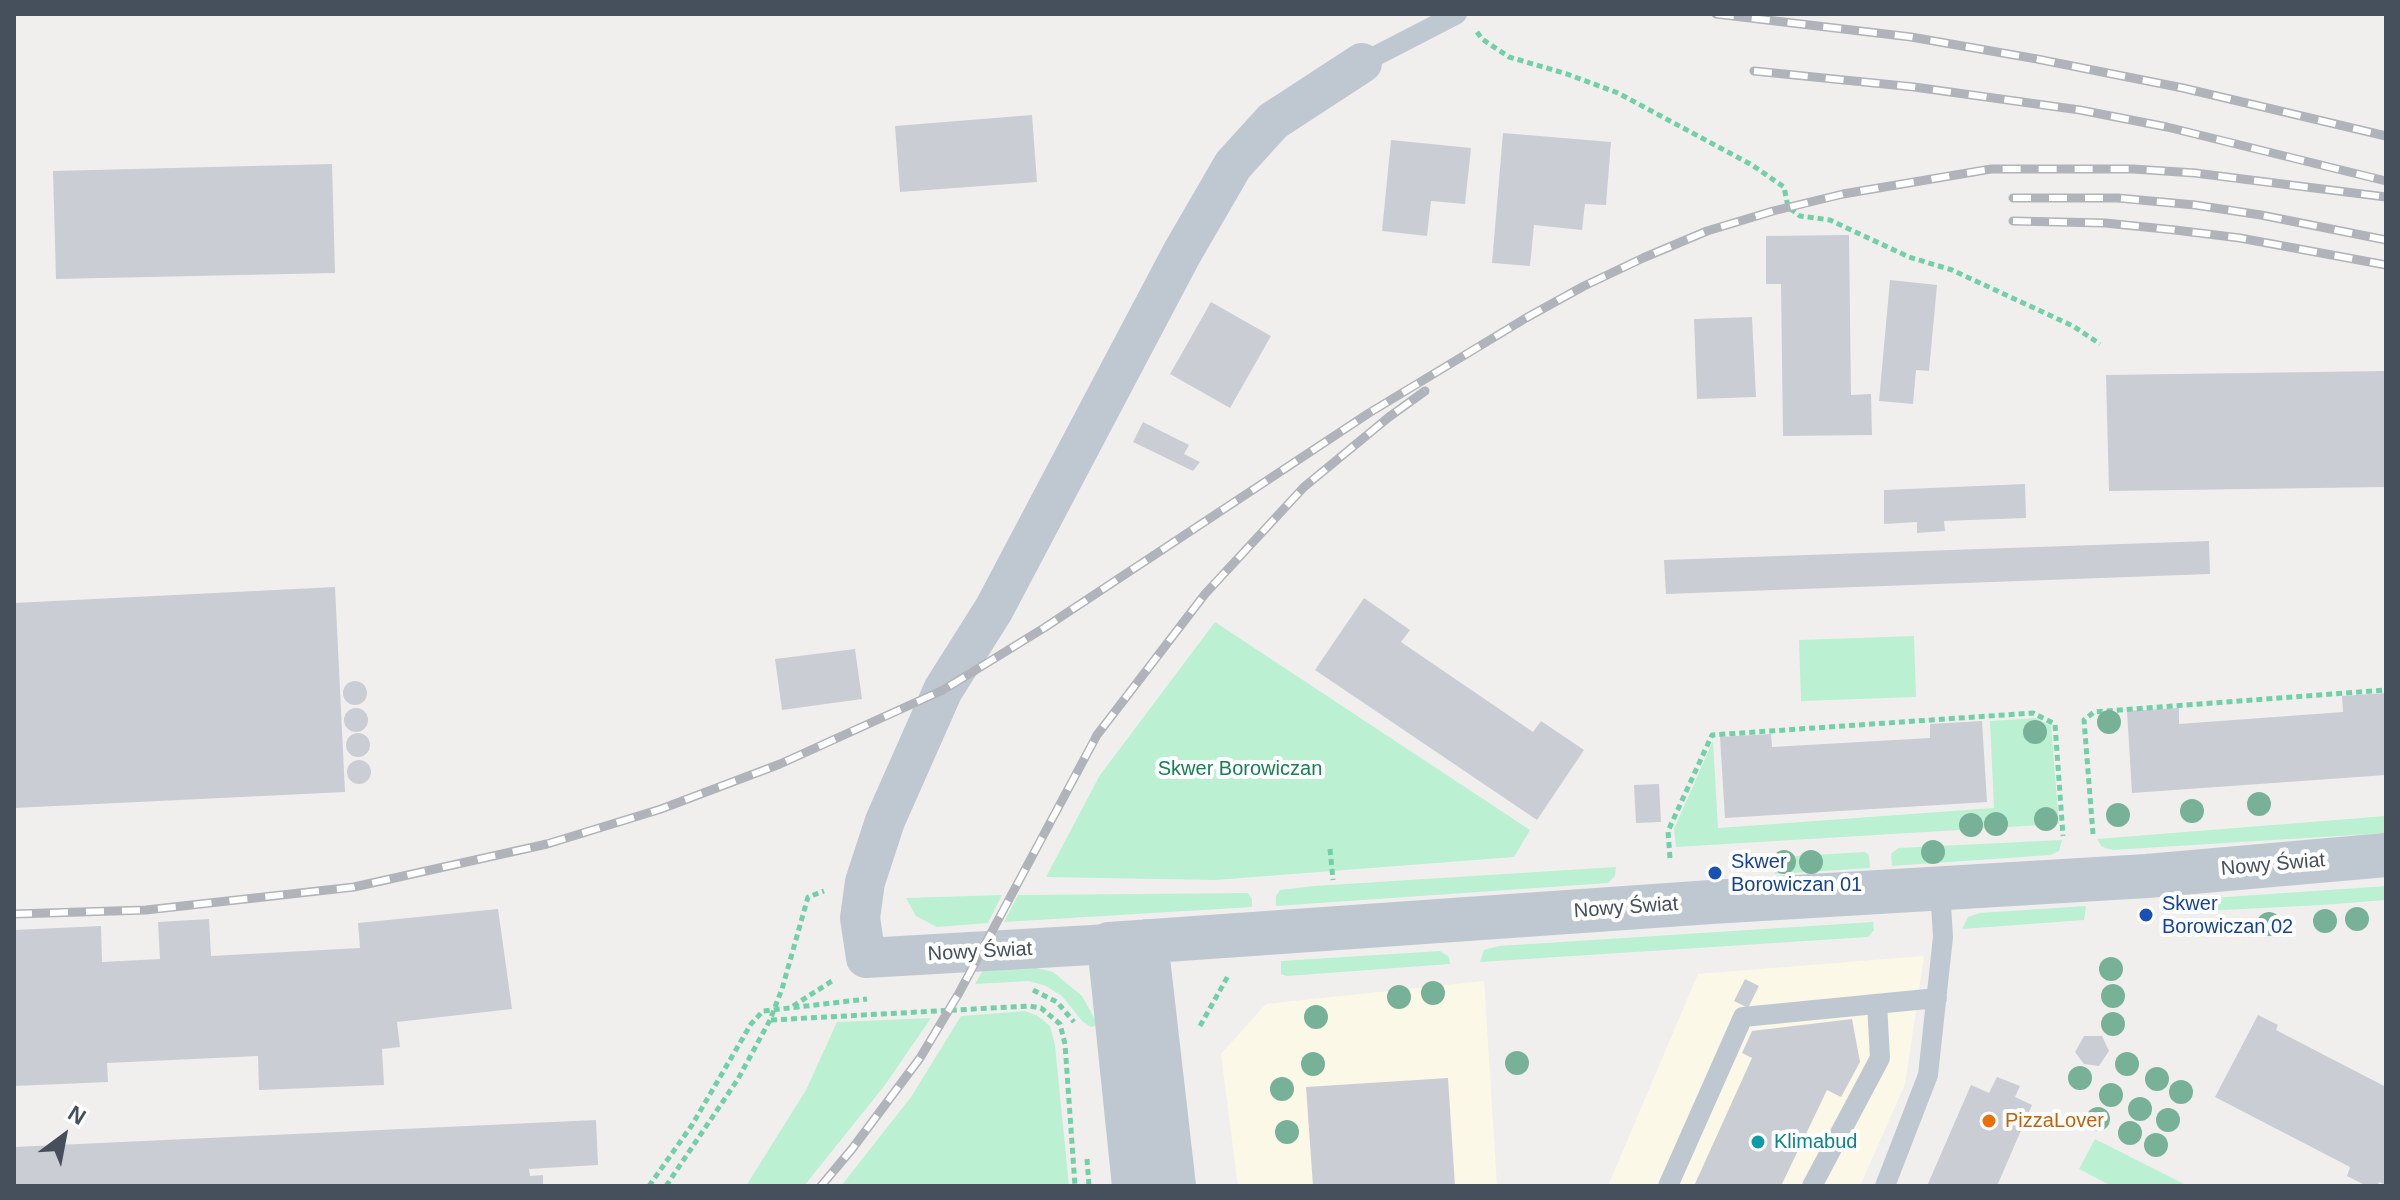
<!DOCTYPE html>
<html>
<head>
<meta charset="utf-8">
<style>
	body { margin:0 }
	#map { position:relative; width:2400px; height:1200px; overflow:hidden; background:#f1efee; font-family:Arial,sans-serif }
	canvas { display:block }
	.frame { position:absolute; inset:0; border:16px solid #46505d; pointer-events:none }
	.north { position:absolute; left:24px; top:1096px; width:80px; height:80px; -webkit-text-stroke:6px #fff; paint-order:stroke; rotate:32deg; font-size:22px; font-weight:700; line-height:32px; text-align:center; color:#46505d }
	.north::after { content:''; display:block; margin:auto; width:28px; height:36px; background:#46505d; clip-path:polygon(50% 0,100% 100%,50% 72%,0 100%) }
</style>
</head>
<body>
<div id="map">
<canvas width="2400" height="1200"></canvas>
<div class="frame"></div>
<div class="north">N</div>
</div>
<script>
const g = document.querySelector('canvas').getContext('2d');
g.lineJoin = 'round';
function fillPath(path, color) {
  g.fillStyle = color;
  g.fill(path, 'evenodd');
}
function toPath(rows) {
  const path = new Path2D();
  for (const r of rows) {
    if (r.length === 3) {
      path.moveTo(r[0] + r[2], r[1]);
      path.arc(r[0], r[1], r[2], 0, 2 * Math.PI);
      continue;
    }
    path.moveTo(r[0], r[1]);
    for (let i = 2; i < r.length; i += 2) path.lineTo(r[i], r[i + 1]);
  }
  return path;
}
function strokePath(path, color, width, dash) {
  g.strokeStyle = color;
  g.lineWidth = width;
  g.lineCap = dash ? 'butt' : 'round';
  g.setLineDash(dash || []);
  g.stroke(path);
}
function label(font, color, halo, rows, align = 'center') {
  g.font = font + ' Arial,sans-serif';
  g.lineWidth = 8;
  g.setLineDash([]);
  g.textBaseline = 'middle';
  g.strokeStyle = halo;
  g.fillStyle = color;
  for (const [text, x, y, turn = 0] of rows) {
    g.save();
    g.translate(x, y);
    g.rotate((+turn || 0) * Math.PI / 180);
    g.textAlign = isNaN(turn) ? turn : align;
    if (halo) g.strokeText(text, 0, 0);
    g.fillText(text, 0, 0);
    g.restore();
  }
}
const commercial = toPath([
	[1924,956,1905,1084,1860,1186,1608,1186,1698,974],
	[1484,981,1497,1186,1238,1186,1221,1054,1266,1004]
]);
const green = toPath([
	[1215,622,1530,830,1514,857,1215,880,1046,877,1100,775],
	[1914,636,1916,697,1801,701,1799,640],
	[2036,718,2051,726,2059,824,1676,847,1674,829,1713,741,1718,828,1994,808,1990,721],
	[2386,816,2386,833,2113,850,2102,847,2097,839],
	[2062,840,2059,851,2050,855,1892,866,1891,854,1898,848],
	[1865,852,1869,855,1870,868,1775,874,1774,861,1779,857],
	[1616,867,1615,876,1608,883,1276,906,1276,896,1280,890,1314,886],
	[2386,886,2386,900,2322,905,2203,911,2199,909,2198,899],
	[1248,893,1252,899,1252,907,1004,922,1018,895],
	[1002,895,988,923,937,927,916,916,906,898],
	[2086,906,2084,920,1962,929,1968,917,1980,913],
	[1873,922,1874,930,1868,937,1480,962,1484,950,1499,946],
	[1440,951,1449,957,1450,964,1287,976,1281,974,1281,961],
	[984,968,1036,968,1053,972,1082,996,1098,1025,1091,1027,1082,1021,1062,996,1046,986,1029,981,975,984],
	[1025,1011,1038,1016,1050,1026,1055,1045,1069,1186,841,1186,911,1097,961,1016],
	[931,1018,885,1085,804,1186,746,1186,806,1090,837,1022],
	[2095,1139,2188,1186,2112,1186,2100,1180,2079,1169]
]);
const building = toPath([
	[1032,115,1037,182,900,192,895,126],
	[1503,133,1611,142,1606,205,1585,204,1582,230,1534,225,1530,266,1492,263],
	[1391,140,1471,148,1465,204,1431,201,1427,236,1382,231],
	[332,164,335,273,56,279,53,171],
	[1849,235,1851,395,1871,394,1872,435,1783,436,1781,284,1766,284,1766,236],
	[1890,280,1937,285,1929,371,1916,370,1913,404,1879,401],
	[1211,302,1271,336,1230,408,1170,374],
	[1752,317,1756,397,1697,399,1694,319],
	[2386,371,2386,487,2109,491,2106,375],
	[1143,422,1189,445,1184,454,1200,462,1193,471,1133,442],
	[2025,484,2026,518,1944,521,1945,531,1917,533,1917,522,1884,524,1884,490],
	[2209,541,2210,574,1666,594,1664,560],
	[335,587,345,792,14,808,14,603],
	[1364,598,1410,630,1401,642,1533,732,1541,721,1584,750,1537,820,1315,670],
	[855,649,862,699,782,710,775,659],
	[355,693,12],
	[2386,693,2386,775,2132,793,2127,711,2179,708,2179,724,2343,712,2342,696],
	[356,720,12],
	[1982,721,1987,802,1725,818,1720,737,1771,734,1772,747,1930,738,1930,724],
	[358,745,12],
	[359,772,12],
	[1659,784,1661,822,1636,823,1634,785],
	[498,909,512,1009,397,1022,400,1047,382,1049,384,1085,259,1090,258,1056,107,1063,108,1082,14,1086,14,930,101,926,102,962,160,959,158,922,209,919,211,956,360,948,358,923],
	[1745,979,1759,986,1748,1008,1734,1001],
	[2258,1015,2278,1025,2276,1030,2386,1087,2386,1185,2379,1182,2377,1186,2367,1186,2347,1176,2350,1167,2215,1097],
	[1852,1019,1860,1062,1841,1097,1827,1090,1781,1186,1694,1186,1752,1058,1742,1053,1752,1031],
	[2084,1036,2102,1036,2109,1051,2099,1066,2084,1064,2075,1052],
	[1997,1077,2020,1086,2015,1097,2032,1105,1997,1186,1927,1186,1971,1085,1989,1093],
	[1448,1078,1455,1186,1313,1186,1306,1087],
	[596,1120,598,1165,529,1169,530,1176,543,1175,543,1186,14,1186,14,1147]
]);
const path = toPath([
	[1477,32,1482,39,1509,57,1567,74,1618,93,1752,165,1784,187,1788,207,1800,216,1830,220,1909,257,1952,270,2073,326,2100,344],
	[2093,834,2084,720,2094,712,2386,690],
	[1330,849,1333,880],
	[1670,858,1668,831,1712,735,2033,713,2055,724,2063,836],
	[1033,990,1057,1002,1074,1022],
	[793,1006,835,979],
	[771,1020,1029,1006,1041,1008,1060,1024,1065,1044,1075,1186],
	[1200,1026,1228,976],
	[1087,1159,1089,1186],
	[649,1186,692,1125,751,1024,763,1011,867,999],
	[666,1186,738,1079,770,1020,782,989,808,897,824,891]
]);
const service = toPath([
	[1362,63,1457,14],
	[1668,1186,1743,1017,1937,998],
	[1812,1186,1880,1058,1877,1004],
	[1885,1186,1928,1075,1943,937,1940,888]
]);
const minor = toPath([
	[1109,944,866,958,860,918,865,882,885,821,943,690,994,609,1182,253,1233,165,1273,121,1362,63]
]);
const tertiary = toPath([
	[1146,941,1174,1186],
	[1134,1186,1109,944,1711,902,2147,876,2386,855]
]);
const rail = toPath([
	[1716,14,1911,37,2037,59,2183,88,2386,136],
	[1754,71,1914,87,2080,110,2167,127,2386,181],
	[2013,198,2118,198,2195,205,2261,215,2386,240],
	[2013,221,2105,223,2175,230,2240,238,2386,265],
	[14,914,146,910,354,887,547,844,661,809,780,764,943,690,1044,628,1369,413,1526,318,1584,286,1643,258,1707,231,1773,211,1843,194,1991,169,2133,169,2195,173,2386,197],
	[821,1186,852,1149,920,1058,959,993,1097,735,1205,594,1304,487,1389,417,1425,391]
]);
const trees = [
	[2109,722],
	[2035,732],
	[2259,804],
	[2192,811],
	[2118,815],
	[2046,819],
	[1996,824],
	[1971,825],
	[1933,852],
	[1784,862],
	[1811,862],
	[2357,919],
	[2325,921],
	[2269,924],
	[2111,969],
	[1433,993],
	[2113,996],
	[1399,997],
	[1316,1017],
	[2113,1024],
	[1517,1063],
	[1313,1064],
	[2127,1064],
	[2080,1078],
	[2157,1079],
	[1282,1089],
	[2181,1092],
	[2111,1095],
	[2140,1109],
	[2098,1119],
	[2168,1120],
	[1287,1132],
	[2130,1133],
	[2156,1145]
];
const markers = [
	[1715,873,8,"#1a4fb4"],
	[2146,915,8,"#1a4fb4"],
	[1989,1121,8,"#e8710a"],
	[1758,1142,8,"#0f9aa8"]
];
const parkNames = [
	["Skwer Borowiczan",1240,769]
];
const transitNames = [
	["Skwer",1731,862],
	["Borowiczan 01",1731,885],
	["Skwer",2162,904],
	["Borowiczan 02",2162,927]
];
const streetNames = [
	["Nowy Świat",2273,865,-5],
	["Nowy Świat",1626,908,-4],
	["Nowy Świat",980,952,-3]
];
const foodNames = [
	["PizzaLover",2005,1121]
];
const cultureNames = [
	["Klimabud",1774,1142]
];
fillPath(commercial, '#fcf8e7');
fillPath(green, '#bbf0d3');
fillPath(building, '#cacdd4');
strokePath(path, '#72d0a8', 5, [6, 4]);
strokePath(service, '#bfc8d1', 20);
strokePath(minor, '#bfc8d1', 40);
strokePath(tertiary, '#bfc8d1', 44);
strokePath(rail, '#b0b3b9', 9);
strokePath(rail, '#fff', 6, [18]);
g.fillStyle = '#77b298';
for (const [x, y] of trees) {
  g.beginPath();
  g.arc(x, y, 12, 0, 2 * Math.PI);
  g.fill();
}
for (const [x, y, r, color] of markers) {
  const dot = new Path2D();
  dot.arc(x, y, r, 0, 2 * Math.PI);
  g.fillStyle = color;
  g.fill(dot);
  strokePath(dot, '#fff', 3);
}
label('20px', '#148152', '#fff', parkNames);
label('20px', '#164399', '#fff', transitNames, 'left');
label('20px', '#46505d', '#fff', streetNames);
label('20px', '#c56008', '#fff', foodNames, 'left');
label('20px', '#0d838f', '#fff', cultureNames, 'left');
</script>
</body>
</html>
